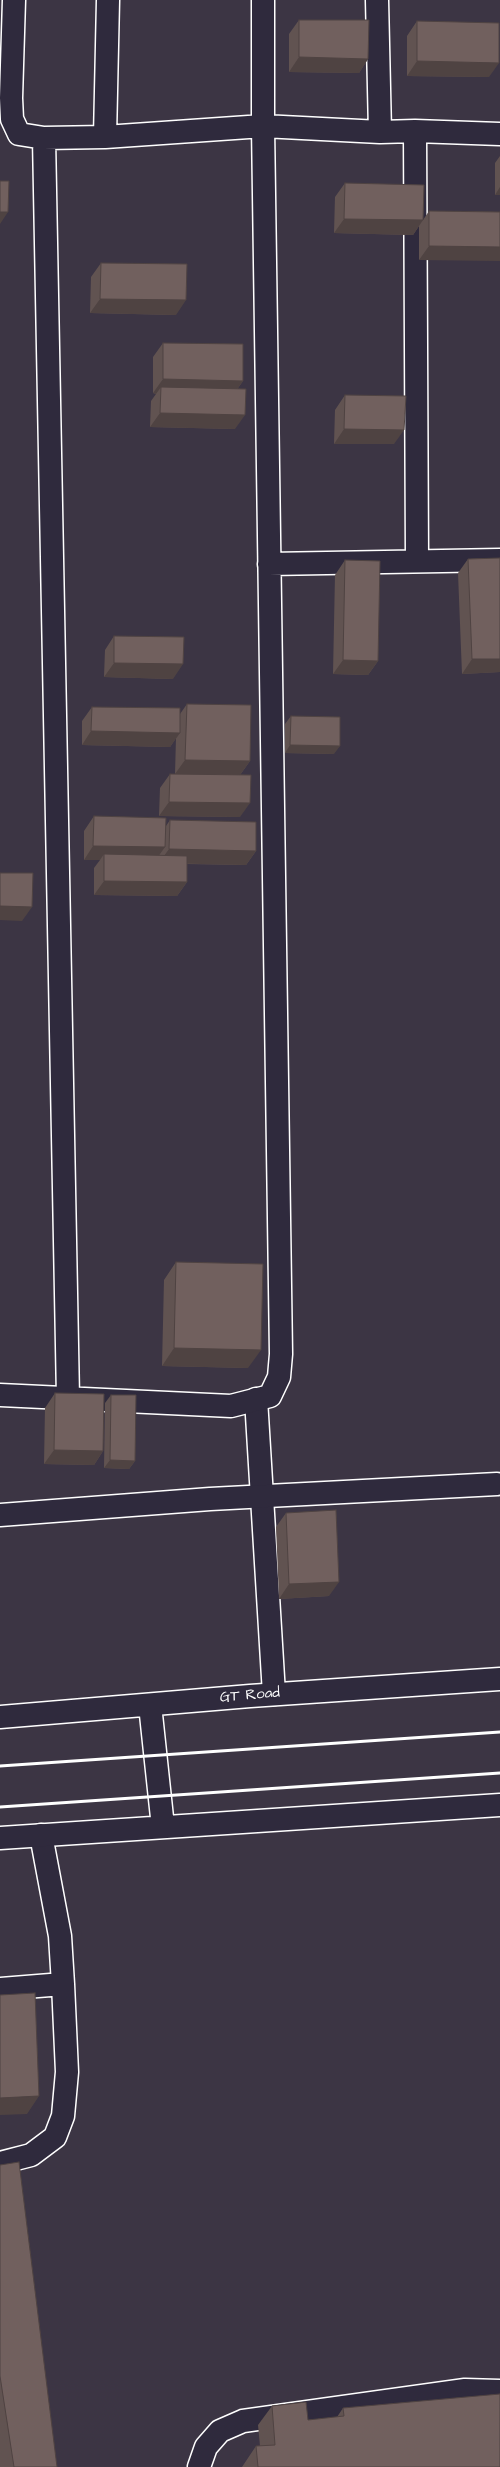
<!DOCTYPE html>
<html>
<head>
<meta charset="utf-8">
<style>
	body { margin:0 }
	canvas { display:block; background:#3c3544 }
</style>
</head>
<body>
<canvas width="500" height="2467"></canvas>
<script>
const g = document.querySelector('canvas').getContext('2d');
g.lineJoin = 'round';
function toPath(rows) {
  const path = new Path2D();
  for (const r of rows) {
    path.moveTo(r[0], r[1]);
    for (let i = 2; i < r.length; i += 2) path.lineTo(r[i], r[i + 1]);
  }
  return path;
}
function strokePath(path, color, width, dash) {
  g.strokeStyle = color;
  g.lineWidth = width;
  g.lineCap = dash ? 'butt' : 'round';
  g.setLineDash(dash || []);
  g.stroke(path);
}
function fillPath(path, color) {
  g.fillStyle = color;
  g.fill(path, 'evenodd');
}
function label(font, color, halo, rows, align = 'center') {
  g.font = font + ' "Architects Daughter",sans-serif';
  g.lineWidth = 3;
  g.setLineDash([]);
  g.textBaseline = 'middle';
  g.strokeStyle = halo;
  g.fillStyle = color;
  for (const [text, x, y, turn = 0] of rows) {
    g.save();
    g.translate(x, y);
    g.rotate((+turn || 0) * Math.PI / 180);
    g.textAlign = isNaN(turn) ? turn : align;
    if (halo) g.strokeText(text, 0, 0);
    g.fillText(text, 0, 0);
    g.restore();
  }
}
const service = toPath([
	[256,1399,274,1694]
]);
const minor = toPath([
	[14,0,11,98,12,119,19,134,44,138,105,137,263,126,380,132,415,131,500,134],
	[377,0,380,132],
	[415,131,417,560],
	[105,137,108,0],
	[44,138,68,1398],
	[269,564,500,560],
	[0,1395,231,1406,270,1396,279,1377,281,1354,263,126,263,0],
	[0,1515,210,1499,497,1484],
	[0,1989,63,1984],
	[0,2163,31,2155,55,2137,63,2116,67,2072,63,1984,60,1936,41,1835],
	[199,2467,206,2447,220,2431,243,2421,465,2390,500,2391]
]);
const trunk = toPath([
	[150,1705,163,1827],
	[0,1717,250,1696,500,1679],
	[0,1838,500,1805]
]);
const rail = toPath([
	[0,1766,500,1732],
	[0,1807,500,1773]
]);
const wall = toPath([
	[299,20,368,59,359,73,289,72,289,34],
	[417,21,489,77,407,76,407,36],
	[500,156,500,195,495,195,495,163],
	[345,183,423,220,429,211,500,212,419,260,419,226,413,235,334,233,335,197],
	[101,263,176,315,90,313,91,277],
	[163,343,243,381,238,388,235,429,150,427,151,401,156,394,153,393,153,357],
	[345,395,394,444,334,444,335,410],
	[500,558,500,672,462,674,458,573,468,559],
	[345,560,378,661,368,675,333,674,335,575],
	[114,636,173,679,104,677,105,650],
	[187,704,250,761,240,775,240,817,159,816,160,788,170,774,175,774,176,738,170,747,82,745,82,721,92,707,180,714],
	[291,716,334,754,285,753,285,724],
	[94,816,166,826,170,820,256,851,246,865,187,864,187,882,177,896,94,895,94,868,100,860,84,860,84,831],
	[176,1262,248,1368,162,1366,164,1280],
	[55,1393,103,1451,94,1465,44,1464,45,1408],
	[111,1395,135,1461,129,1469,104,1468,105,1403],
	[286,1513,329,1596,279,1599,276,1527],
	[0,2165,57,2467,0,2467],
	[272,2406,308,2420,337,2417,343,2408,500,2467,242,2467,256,2446,260,2446,258,2425]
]);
const shadedWall = toPath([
	[299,57,368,59,359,73,289,72],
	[417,61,499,63,489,77,407,76],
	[500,187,500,195,495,195],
	[0,212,8,212,0,224],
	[344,219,423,220,413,235,334,233],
	[429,246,500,247,500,261,419,260],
	[100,299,186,300,176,315,90,313],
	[163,379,243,381,233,395,161,387,156,394,153,393],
	[160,413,245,415,235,429,150,427],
	[344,429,404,430,394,444,334,444],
	[472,659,500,659,500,672,462,674],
	[343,660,378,661,368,675,333,674],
	[114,663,183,664,173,679,104,677],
	[91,731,180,733,170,747,82,745],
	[290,745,340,746,334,754,285,753],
	[185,760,250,761,240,775,175,774],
	[169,802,250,803,240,817,159,816],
	[93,846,165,847,155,861,104,854,100,860,84,860],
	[169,849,256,851,246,865,159,863],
	[104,881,187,882,177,896,94,895],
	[0,906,32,907,22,921,0,920],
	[174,1348,261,1350,248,1368,162,1366],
	[54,1450,103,1451,94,1465,44,1464],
	[110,1460,135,1461,129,1469,104,1468],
	[339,1582,329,1596,279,1599,289,1584],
	[39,2096,27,2114,0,2115,0,2098]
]);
const building = toPath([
	[299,20,369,20,368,59,299,57,299,20],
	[417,21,499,23,499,63,417,61,417,21],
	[0,181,9,181,8,212,0,212,0,181],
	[345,183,424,185,423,220,344,219,345,183],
	[429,211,500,212,500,247,429,246,429,211],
	[101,263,187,264,186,300,100,299,101,263],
	[163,343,243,344,243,381,163,379,163,343],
	[161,387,246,389,245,415,160,413,161,387],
	[345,395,406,396,404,430,344,429,345,395],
	[500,558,500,659,472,659,468,559,500,558],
	[345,560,380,561,378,661,343,660,345,560],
	[114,636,184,637,183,664,114,663,114,636],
	[187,704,251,705,250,761,185,760,187,704],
	[92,707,180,708,180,733,91,731,92,707],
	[291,716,340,717,340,746,290,745,291,716],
	[170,774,251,775,250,803,169,802,170,774],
	[94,816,166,818,165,847,93,846,94,816],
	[170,820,256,822,256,851,169,849,170,820],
	[104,854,187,856,187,882,104,881,104,854],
	[0,873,33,873,32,907,0,906,0,873],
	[176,1262,263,1264,261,1350,174,1348,176,1262],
	[55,1393,104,1394,103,1451,54,1450,55,1393],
	[111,1395,136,1395,135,1461,110,1460,111,1395],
	[336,1510,339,1582,289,1584,286,1513,336,1510],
	[35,1993,39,2096,0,2098,0,1995,35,1993],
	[19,2162,57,2467,14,2467,0,2376,0,2165,19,2162],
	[500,2394,500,2467,258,2467,256,2446,275,2445,272,2406,306,2402,308,2420,344,2416,343,2408,500,2394]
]);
const streetNames = [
	["GT Road",250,1696,-5]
];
strokePath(service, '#fff', 25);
strokePath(minor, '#fff', 25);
strokePath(trunk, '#fff', 25);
strokePath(service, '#2f2a3d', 22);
strokePath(minor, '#2f2a3d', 22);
strokePath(trunk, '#2f2a3d', 22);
strokePath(rail, '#fff', 3);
fillPath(wall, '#615351');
fillPath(shadedWall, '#4f4342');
fillPath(building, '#71605e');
strokePath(building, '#4f4342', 1);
label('15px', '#fff', '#2f2a3d', streetNames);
</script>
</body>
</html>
